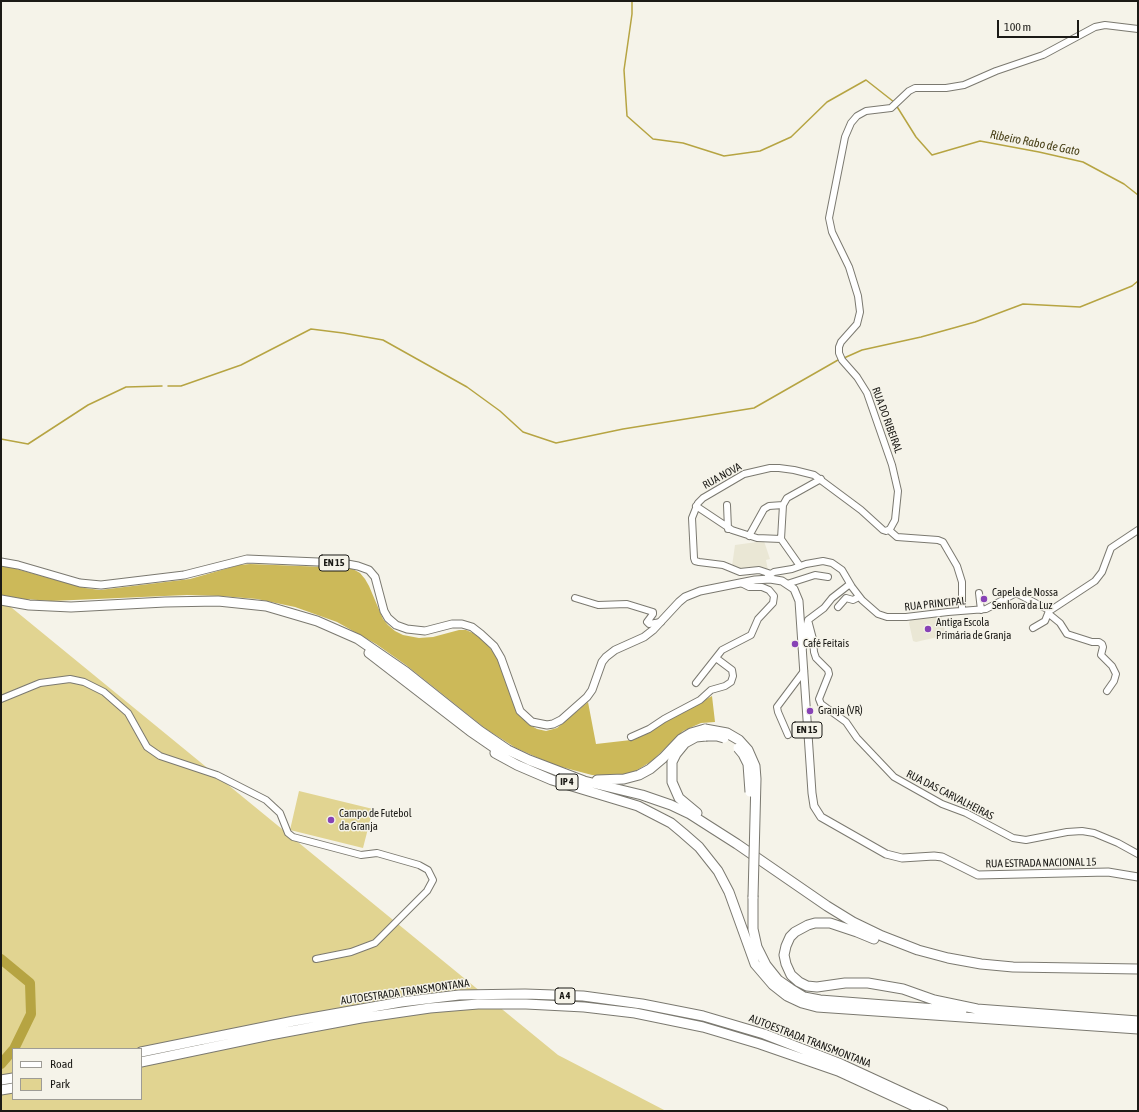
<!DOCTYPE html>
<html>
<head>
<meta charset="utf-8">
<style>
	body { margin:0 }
	#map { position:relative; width:1139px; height:1112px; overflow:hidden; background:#f5f3e9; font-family:"Asap Condensed",sans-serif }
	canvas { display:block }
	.frame { position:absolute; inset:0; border:2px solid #1b1a16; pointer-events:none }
	.legend { position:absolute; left:12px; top:1048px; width:130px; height:52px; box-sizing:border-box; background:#f5f3e9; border:1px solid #9e9c95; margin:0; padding:5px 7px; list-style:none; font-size:12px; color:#1b1a16 }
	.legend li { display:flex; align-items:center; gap:8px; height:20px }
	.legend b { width:20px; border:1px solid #9e9c95 }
	.scale { position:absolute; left:997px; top:20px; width:82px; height:18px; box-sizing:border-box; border:2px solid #1b1a16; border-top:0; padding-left:5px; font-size:12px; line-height:14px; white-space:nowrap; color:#1b1a16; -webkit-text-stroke:3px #f5f3e9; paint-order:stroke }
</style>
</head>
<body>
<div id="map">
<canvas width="1139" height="1112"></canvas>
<div class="frame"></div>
<ul class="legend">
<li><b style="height:5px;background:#fff"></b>Road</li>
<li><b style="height:11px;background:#e1d491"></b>Park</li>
</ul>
<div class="scale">100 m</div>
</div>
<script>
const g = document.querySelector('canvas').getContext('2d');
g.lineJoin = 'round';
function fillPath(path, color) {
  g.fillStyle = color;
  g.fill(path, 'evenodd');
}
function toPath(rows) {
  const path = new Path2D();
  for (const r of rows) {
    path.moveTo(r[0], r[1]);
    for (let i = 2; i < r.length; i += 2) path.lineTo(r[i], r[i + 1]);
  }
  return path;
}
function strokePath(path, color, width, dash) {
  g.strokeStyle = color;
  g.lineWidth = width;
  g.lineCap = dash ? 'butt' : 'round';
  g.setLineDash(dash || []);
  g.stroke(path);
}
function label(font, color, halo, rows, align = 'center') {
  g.font = font + ' "Asap Condensed",sans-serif';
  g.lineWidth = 3;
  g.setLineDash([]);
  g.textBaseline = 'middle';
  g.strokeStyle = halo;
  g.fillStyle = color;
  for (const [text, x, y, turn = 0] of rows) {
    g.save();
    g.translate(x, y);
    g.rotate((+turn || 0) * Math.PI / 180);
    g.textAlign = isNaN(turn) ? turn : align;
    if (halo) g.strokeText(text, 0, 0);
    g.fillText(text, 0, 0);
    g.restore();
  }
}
const built = toPath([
	[764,541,770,559,766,560,768,570,742,570,732,566,735,545],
	[941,615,946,635,916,642,913,641,909,623,911,619]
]);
const green = toPath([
	[1,599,558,1055,666,1111,1,1111],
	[13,1049,141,1049,141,1099,13,1099],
	[299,791,373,809,363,848,290,830]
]);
const forest = toPath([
	[250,564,351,568,360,573,365,579,369,586,383,619,388,625,395,631,403,635,419,638,433,637,459,630,466,630,473,633,484,641,494,653,502,667,518,713,528,724,537,729,546,731,557,728,588,702,596,744,631,740,712,696,715,722,701,723,683,731,652,761,634,772,620,776,592,775,554,765,516,748,486,729,406,665,376,644,337,622,295,607,257,599,221,596,187,595,51,601,24,599,1,595,1,566,13,568,85,588,100,590,190,579,239,565]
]);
const stream = toPath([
	[632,1,632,14,624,70,627,116,653,139,683,143,724,156,760,151,791,137,827,102,866,80,894,102],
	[896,105,916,137,932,155,980,141,1039,152,1083,162,1124,184,1138,195],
	[844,358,862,350,921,337,975,322,1023,304,1080,307,1132,286,1138,281],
	[168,386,181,386,241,365,311,329,343,333,383,340,467,387,500,411,523,432,556,443,623,429,754,408,838,360],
	[1,439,28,444,88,405,126,387,162,386]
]);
const river = toPath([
	[1,959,30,983,31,1014,14,1049],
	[1,1064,13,1050]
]);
const minor = toPath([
	[727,505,728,529],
	[696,506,732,530,757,538,781,539],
	[889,530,897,537,938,540,943,542,957,566,962,582,962,611],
	[749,536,764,509,769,506,783,505],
	[800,566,781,539,783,505,787,498,821,479],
	[771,574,759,570,740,572,723,565,699,562,695,561,694,558,692,518,698,503,703,498,744,474,770,468,779,468,794,470,814,475,861,510,883,530,886,531,890,529,895,520,898,491,892,465,867,393,857,377,842,360,839,353,839,347,841,342,857,324,860,312,858,296,849,267,832,232,829,218,845,137,851,123,857,116,866,111,891,108,909,91,915,88,946,88,964,85,996,71,1043,55,1095,27,1105,25,1138,29],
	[768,576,774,572,792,569,806,564,823,561,832,563,842,570,852,587,862,600,878,614,887,617,906,617,948,612,986,609,1016,593,1047,609,1051,610,1095,581,1102,572,1111,548,1138,530],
	[787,584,815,575,828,577],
	[979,593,981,610],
	[575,598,598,605,627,604,653,612,653,614,647,622,649,624,661,622],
	[838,607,846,598,853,600,859,597],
	[1049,614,1060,623,1067,634,1092,642,1099,642,1102,644,1103,647,1101,655,1112,666,1116,674,1114,681,1107,691],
	[808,620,813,639,814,652,816,658,828,670,829,674,819,699,821,704,846,722,857,738,894,777,942,804,966,813,1013,838,1026,840,1067,832,1082,831,1094,833,1118,843,1138,854],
	[1033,628,1045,621,1049,611],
	[802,649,807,640,807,624,808,620,824,608,832,598,850,584],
	[696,683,722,650,751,635,758,619,773,603,774,596,769,590,762,587,749,587,741,583],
	[1,699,40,683,70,679,84,682,104,692,128,713,147,747,160,756,217,775,266,800,280,813,288,833,293,837,361,855,377,853,419,865,428,870,433,880,427,891,375,943,351,952,316,959],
	[788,735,778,712,777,707,804,671],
	[631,737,649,729,664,719,700,700,711,690,725,686,731,682,733,676,732,670,716,658]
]);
const major = toPath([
	[1,562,18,565,80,583,101,585,184,575,247,559,342,563,358,566,369,570,375,577,384,611,388,618,396,625,407,629,425,631,452,624,462,624,472,627,481,634,494,646,501,658,520,711,532,722,547,725,553,724,561,720,587,697,592,690,602,662,606,657,615,650,644,637,653,630,679,602,685,597,700,591,755,580,770,579,782,581,794,589,799,601,812,793,814,806,821,817,886,854,902,858,934,856,942,857,978,875,1108,872,1138,877]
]);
const highway = toPath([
	[1,600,29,605,71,607,165,602,218,601,266,606,317,621,358,639,406,672,480,731,508,750,529,760,584,781,642,795,671,805,690,814,737,844,827,906,853,922,882,936,918,950,948,958,981,964,1013,967,1138,969],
	[369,653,470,731,502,753],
	[495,753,517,765,552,780,638,806,671,823,683,833,699,847,718,871,729,892,755,964,773,985,787,996,802,1003,817,1007,1138,1029],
	[597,780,624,779,639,775,650,769,663,758,681,739,691,733,705,729],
	[697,813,679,798,672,782,672,762,676,754,685,743,696,737,706,736],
	[753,897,753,929,757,947,766,965,778,980,791,989,804,997,820,1000,962,1011],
	[874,939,857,932,830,923,815,923,808,925,795,932,790,937,786,946,784,955,786,964,791,975,799,982,807,986,817,987,845,983,868,983,903,989,934,1000,977,1009,1138,1021],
	[141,1052,294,1021,401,1002,459,995,525,994,583,996,642,1004,703,1016,764,1034,841,1064,943,1111],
	[141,1062,270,1035,361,1018,430,1008,478,1004,526,1004,584,1007,635,1013,703,1027,760,1044,838,1071,925,1111],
	[1,1080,13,1078],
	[1,1090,13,1088]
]);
const highwayBridge = toPath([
	[705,729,727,733,739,740,748,750,755,766,756,779,753,897],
	[706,736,717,736,724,738],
	[738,748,743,754,748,764,750,792]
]);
const markers = [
	[984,599,4,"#8742b6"],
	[928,629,4,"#8742b6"],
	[795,644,4,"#8742b6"],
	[810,711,4,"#8742b6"],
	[331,820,4,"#8742b6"]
];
const shields = [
	[334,563,30],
	[807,730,30],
	[567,782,22],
	[565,996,20]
];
const shieldNames = [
	["EN 15",334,563],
	["EN 15",807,730],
	["IP 4",567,782],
	["A 4",565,996]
];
const streetNames = [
	["RUA DO RIBEIRAL",887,420,70],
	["RUA NOVA",722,476,-29],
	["RUA PRINCIPAL",935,604,-6],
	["RUA DAS CARVALHEIRAS",950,795,27],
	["RUA ESTRADA NACIONAL 15",1041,863,-1],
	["AUTOESTRADA TRANSMONTANA",405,992,-8],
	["AUTOESTRADA TRANSMONTANA",810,1041,21]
];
const poiNames = [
	["Capela de Nossa",992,593],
	["Senhora da Luz",992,606],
	["Antiga Escola",936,623],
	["Primária de Granja",936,636],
	["Café Feitais",803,644],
	["Granja (VR)",818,711],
	["Campo de Futebol",339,814],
	["da Granja",339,827]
];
const waterNames = [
	["Ribeiro Rabo de Gato",1035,143,11]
];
fillPath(built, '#eae7d5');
fillPath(green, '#e1d491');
fillPath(forest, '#ccb959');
strokePath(stream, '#b6a442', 1.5);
strokePath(river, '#b6a442', 10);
strokePath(minor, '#7b7970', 8);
strokePath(major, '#7b7970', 9);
strokePath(highway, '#7b7970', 11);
strokePath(minor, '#fff', 6);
strokePath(major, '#fff', 7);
strokePath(highway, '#fff', 9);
strokePath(highwayBridge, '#7b7970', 11, []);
strokePath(highwayBridge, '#fff', 9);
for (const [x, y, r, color] of markers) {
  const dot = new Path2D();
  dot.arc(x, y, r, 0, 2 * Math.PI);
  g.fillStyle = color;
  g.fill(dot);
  strokePath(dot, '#f5f3e9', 1.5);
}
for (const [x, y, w] of shields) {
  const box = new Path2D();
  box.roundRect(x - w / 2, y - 8, w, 16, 3);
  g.fillStyle = '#f5f3e9';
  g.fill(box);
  strokePath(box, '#1b1a16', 1);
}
label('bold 10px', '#1b1a16', null, shieldNames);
label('11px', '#1b1a16', '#f5f3e9', streetNames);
label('11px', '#1b1a16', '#f5f3e9', poiNames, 'left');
label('italic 12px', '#4a421a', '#f5f3e9', waterNames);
</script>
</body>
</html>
